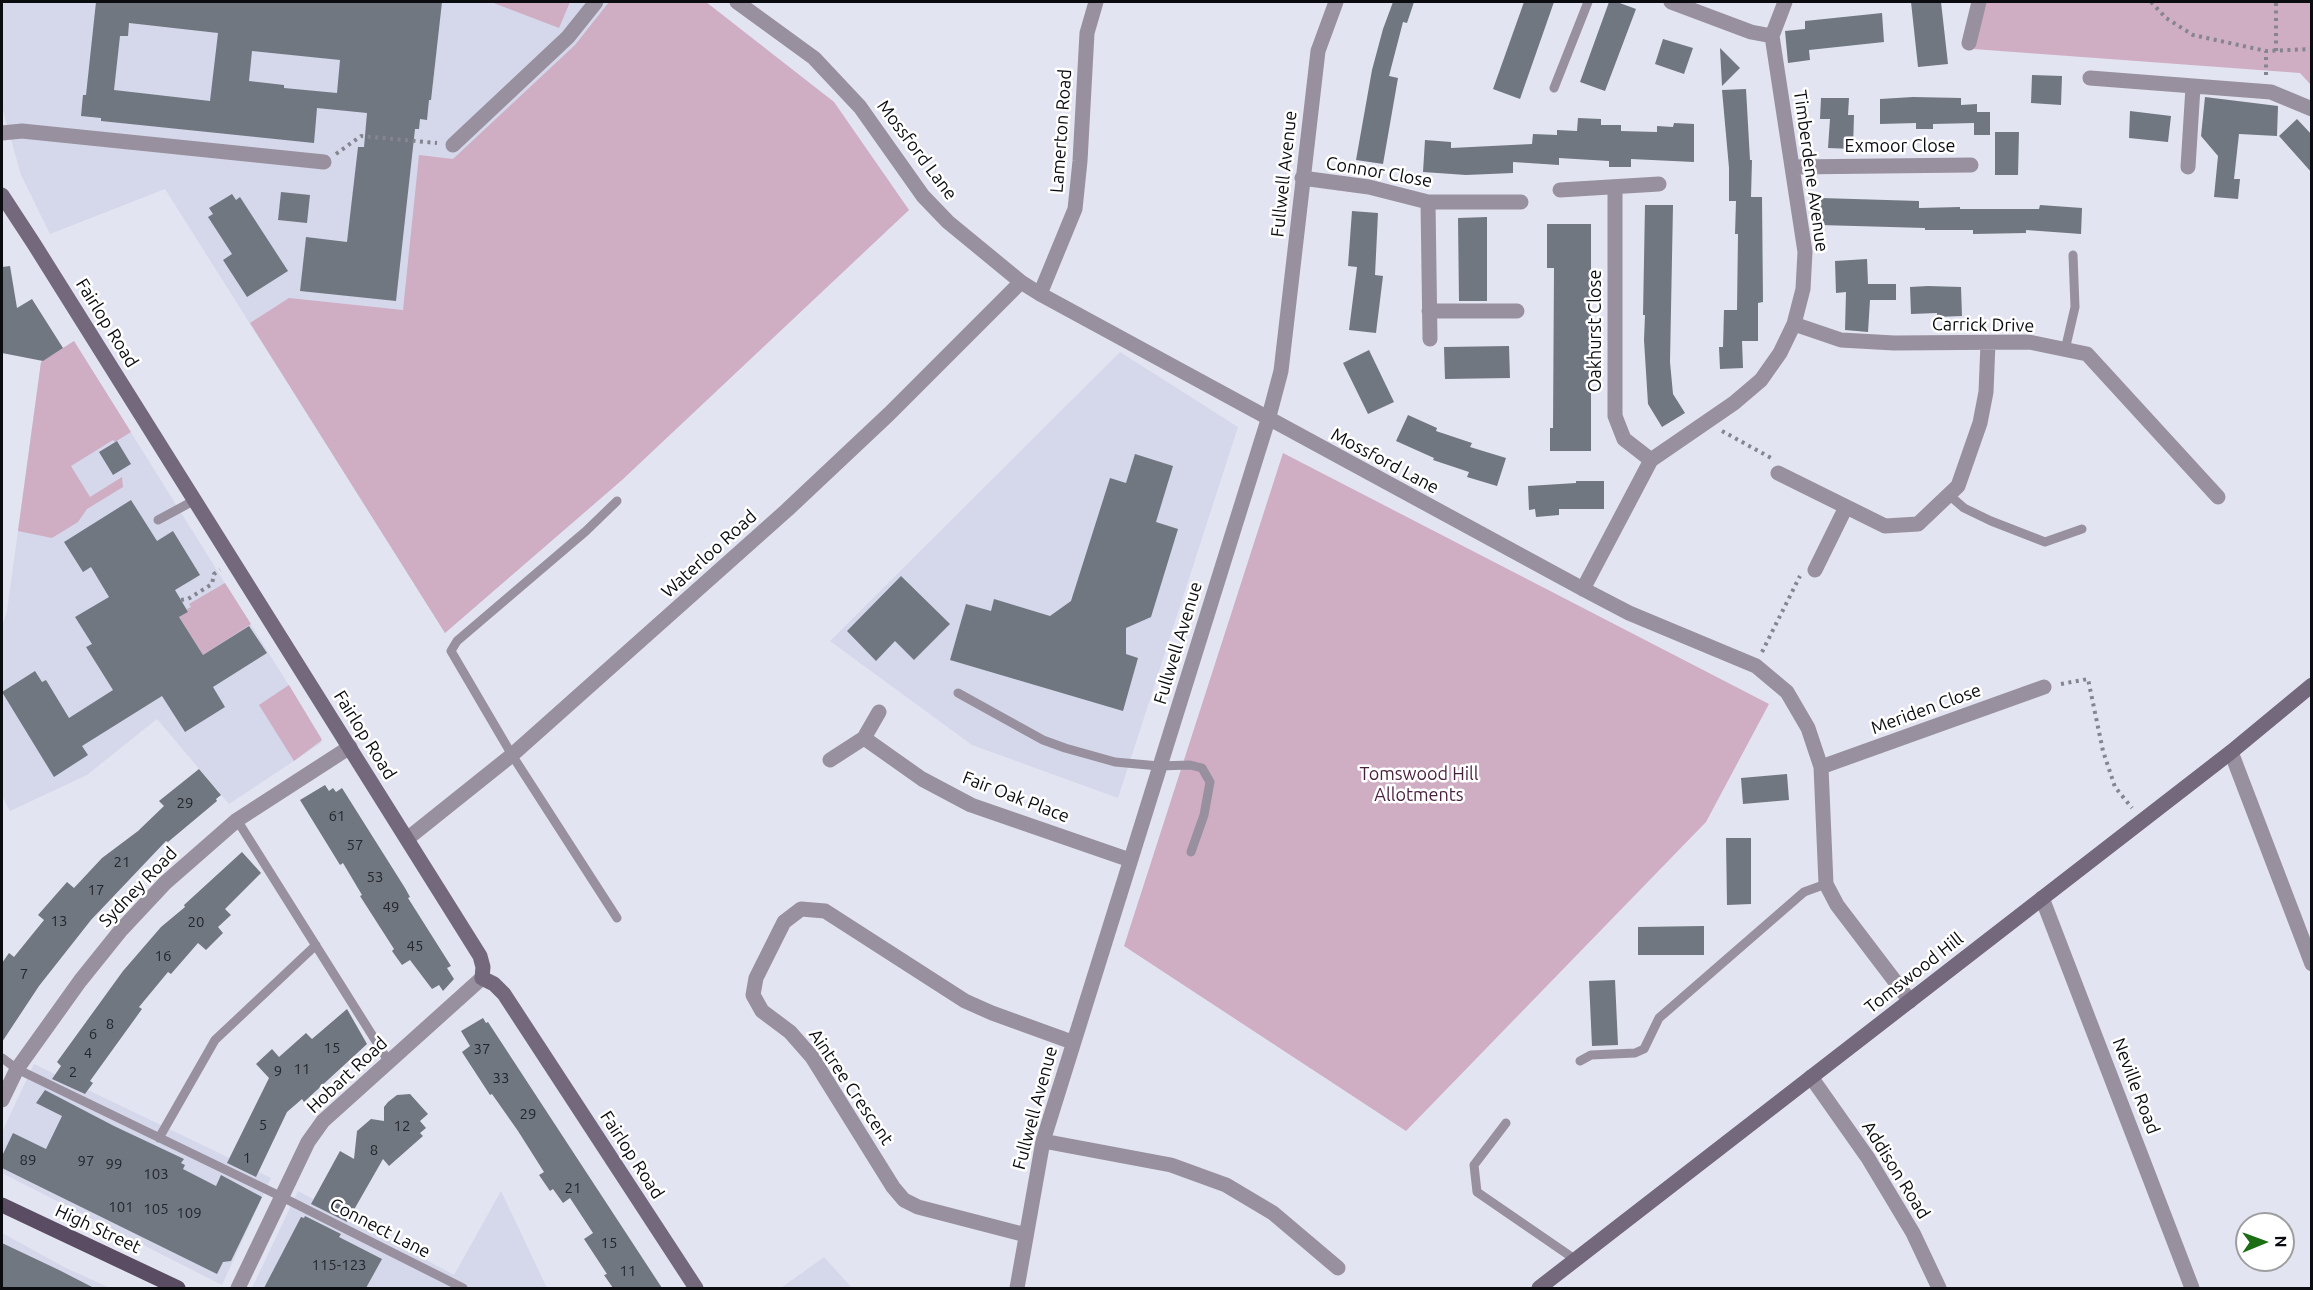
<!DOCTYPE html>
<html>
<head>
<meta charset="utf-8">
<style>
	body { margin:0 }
	#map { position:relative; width:2313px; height:1290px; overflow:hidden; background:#e3e4f1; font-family:Ubuntu,sans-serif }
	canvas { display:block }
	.frame { position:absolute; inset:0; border:3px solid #0b0c10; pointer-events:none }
	.north { position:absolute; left:2235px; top:1212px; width:60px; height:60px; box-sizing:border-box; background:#fff; border:2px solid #9d9e9f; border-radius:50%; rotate:89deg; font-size:16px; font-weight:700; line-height:24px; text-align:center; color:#0b0c10 }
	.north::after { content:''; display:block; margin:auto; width:21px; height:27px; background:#1c6e15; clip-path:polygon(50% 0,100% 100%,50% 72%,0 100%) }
</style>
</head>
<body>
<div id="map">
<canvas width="2313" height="1290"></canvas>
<div class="frame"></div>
<div class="north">N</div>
</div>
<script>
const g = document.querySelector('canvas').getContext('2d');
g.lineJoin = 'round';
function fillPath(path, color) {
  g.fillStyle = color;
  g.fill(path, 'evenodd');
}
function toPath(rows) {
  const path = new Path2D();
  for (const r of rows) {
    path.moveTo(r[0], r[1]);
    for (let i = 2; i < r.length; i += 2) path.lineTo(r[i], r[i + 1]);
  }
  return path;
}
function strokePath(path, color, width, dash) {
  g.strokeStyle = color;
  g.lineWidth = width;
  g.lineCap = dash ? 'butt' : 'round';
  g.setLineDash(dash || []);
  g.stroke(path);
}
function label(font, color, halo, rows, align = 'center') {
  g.font = font + ' Ubuntu,sans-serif';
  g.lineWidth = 5;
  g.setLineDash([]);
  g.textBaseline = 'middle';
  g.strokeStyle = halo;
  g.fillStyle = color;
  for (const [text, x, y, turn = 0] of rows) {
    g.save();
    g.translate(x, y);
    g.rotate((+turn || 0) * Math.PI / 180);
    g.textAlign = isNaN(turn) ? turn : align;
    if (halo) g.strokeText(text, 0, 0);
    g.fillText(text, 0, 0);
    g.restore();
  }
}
const built = toPath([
	[2,2,706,2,834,102,909,210,622,480,445,633,165,189,50,234,21,175,2,107],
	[74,341,321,737,321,743,229,804,157,719,87,775,10,811,2,796,2,627,7,611,41,362],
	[1120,352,1238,427,1118,798,972,745,830,641],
	[34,1064,271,1178,222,1285,2,1173,2,1132],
	[298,1191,454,1275,501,1191,547,1288,252,1288],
	[2,1233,66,1268,110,1288,2,1288],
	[824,1257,852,1288,781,1288]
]);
const green = toPath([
	[491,2,570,2,559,28],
	[609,2,706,2,834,102,909,210,622,480,445,633,250,323,289,298,403,310,419,155,453,159,575,45],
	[1985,2,2311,2,2311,85,2300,73,1973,49],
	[74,341,131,432,115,442,113,440,71,466,90,497,122,477,123,487,87,509,78,522,52,538,18,531,41,362],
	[1283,453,1769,704,1706,822,1406,1131,1124,946],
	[225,583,251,624,203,655,179,617,188,612,187,609,191,607,189,604],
	[289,685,322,740,294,761,259,705]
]);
const building = toPath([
	[96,2,442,2,431,100,429,100,427,120,420,119,419,129,415,129,396,301,300,291,306,237,347,242,358,147,364,147,367,113,317,108,314,143,101,121,101,118,81,116,83,95,86,95],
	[129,23,218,33,210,101,114,90,120,36,128,36],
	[252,51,340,60,337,93,284,88,284,85,249,81],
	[1393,2,1414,2,1407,23,1403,22,1389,76,1398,78,1383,164,1356,160,1372,70,1383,29],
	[1524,2,1554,2,1520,99,1493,89],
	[1609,2,1617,2,1636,9,1605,91,1580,82],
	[1911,2,1941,2,1948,64,1918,67],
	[1882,13,1884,42,1809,50,1810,60,1788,63,1785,31,1805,29,1805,21],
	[1663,39,1693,48,1684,74,1655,64],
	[1720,48,1740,68,1722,86],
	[2032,75,2062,76,2061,105,2031,103],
	[1746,89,1750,160,1752,160,1751,197,1762,197,1763,302,1758,303,1758,341,1742,341,1743,368,1720,369,1719,347,1723,347,1724,310,1737,310,1738,234,1735,234,1736,201,1729,201,1729,168,1722,90],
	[1913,97,1961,98,1961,105,1977,104,1977,112,1990,112,1990,135,1974,135,1974,123,1933,124,1933,129,1916,129,1916,123,1880,124,1880,99],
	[2205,97,2278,106,2277,136,2239,134,2234,179,2240,179,2238,199,2214,197,2218,156,2201,136],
	[1821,98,1849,98,1848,115,1854,115,1853,149,1828,148,1830,119,1820,119],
	[2130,111,2171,116,2168,142,2129,138],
	[1578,118,1601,119,1601,125,1621,125,1621,131,1657,132,1657,126,1673,127,1674,123,1694,124,1694,162,1631,159,1631,167,1609,167,1609,161,1559,158,1559,165,1513,162,1513,173,1466,175,1423,172,1425,140,1451,142,1451,148,1532,144,1533,134,1557,135,1557,130,1577,131],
	[2297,119,2312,135,2312,173,2279,136],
	[1995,132,2019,132,2018,175,1995,175],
	[281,192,310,195,307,223,278,220],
	[232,194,236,200,240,197,288,271,247,297,223,260,232,254,208,217,213,214,209,208],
	[1821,198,1919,201,1919,208,1960,207,1960,209,2039,209,2040,205,2082,208,2081,234,2026,230,2026,233,1973,234,1973,230,1925,230,1925,228,1820,225],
	[1645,205,1673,205,1670,362,1673,394,1685,413,1662,427,1648,404,1644,340,1645,315,1643,315],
	[1352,211,1378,213,1375,275,1383,276,1376,333,1349,330,1357,267,1348,266],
	[1487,217,1487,301,1459,301,1458,218],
	[1547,224,1591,224,1591,451,1550,451,1550,428,1553,428,1554,268,1547,268],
	[1867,259,1868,284,1896,284,1896,300,1870,300,1868,332,1845,330,1846,292,1836,293,1835,261],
	[10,266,17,308,32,299,63,348,43,361,2,353,2,267],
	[1928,286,1961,287,1962,316,1937,317,1937,313,1911,314,1910,287],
	[1509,346,1510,378,1445,379,1444,347],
	[1369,350,1394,402,1368,414,1343,363],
	[1408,415,1437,428,1436,431,1472,443,1470,447,1506,458,1497,486,1467,477,1469,472,1433,460,1434,458,1396,441],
	[117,441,131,464,113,475,99,452],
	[1135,454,1173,466,1156,522,1178,529,1151,617,1126,628,1126,654,1138,658,1123,711,950,660,966,604,991,611,994,599,1050,616,1071,601,1110,478,1126,483],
	[1576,481,1604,481,1604,509,1559,509,1559,515,1536,517,1535,509,1529,510,1528,486,1576,483],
	[131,500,157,541,173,531,200,575,175,590,188,612,179,617,203,655,249,626,267,653,213,687,225,707,185,732,162,696,82,746,88,755,54,777,2,692,35,671,42,682,46,680,69,718,113,690,86,647,92,644,75,617,109,597,91,567,83,572,64,542],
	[901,576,950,624,914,660,895,641,876,661,847,631],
	[199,769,221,795,216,799,217,801,168,842,166,841,91,920,39,986,2,1042,2,963,9,953,14,957,44,920,38,915,67,882,74,888,102,858,138,831,164,806,159,801],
	[1787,774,1789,800,1743,804,1741,778],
	[325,785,329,791,333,788,336,792,342,788,405,888,410,897,408,898,451,966,447,968,454,979,443,991,439,985,432,989,410,960,402,965,392,951,394,949,360,896,362,895,343,863,340,865,300,800],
	[1726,838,1751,838,1751,904,1727,905],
	[242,852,261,873,225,909,231,915,218,927,223,933,206,950,198,943,171,974,168,972,139,1007,142,1009,90,1081,93,1083,85,1094,52,1079,61,1066,57,1062,123,971,161,927,185,907,184,905],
	[1704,926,1704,955,1638,955,1638,927],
	[1615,980,1618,1045,1592,1046,1589,981],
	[347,1009,367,1044,304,1102,302,1099,287,1112,256,1177,227,1163,269,1078,256,1064,272,1049,279,1057,306,1033,312,1039],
	[483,1018,486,1023,488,1022,662,1288,613,1288,604,1275,607,1274,584,1239,593,1233,570,1198,563,1203,553,1189,550,1191,539,1175,544,1172,518,1131,492,1094,490,1095,462,1052,470,1046,461,1031],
	[45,1090,114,1126,184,1159,181,1163,185,1165,183,1169,216,1186,221,1175,262,1197,231,1261,223,1262,217,1274,2,1168,2,1156,13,1133,46,1149,62,1116,36,1103],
	[410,1094,428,1114,420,1121,426,1128,420,1133,423,1136,389,1166,383,1159,347,1222,311,1204,340,1151,354,1159,357,1131,371,1119,384,1121,384,1107,388,1102,397,1095],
	[305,1216,341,1234,339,1237,382,1259,366,1288,264,1288,301,1217,304,1218],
	[2,1243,59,1270,94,1288,2,1288]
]);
const path = toPath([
	[2151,2,2166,18,2193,35,2266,51,2312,49],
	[2276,51,2276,2],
	[2266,75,2266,51],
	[336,154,361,136,437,143],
	[1722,431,1773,459],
	[181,600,188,599,212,584,214,574,220,570],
	[1762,652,1800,576],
	[2061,684,2088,679,2103,751,2115,787,2132,808]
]);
const lane = toPath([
	[1554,88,1588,2],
	[2065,350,2075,307,2073,255],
	[1949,495,1964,508,1991,521,2045,542,2082,529],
	[617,501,586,531,457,641,451,651,512,755,617,918],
	[158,520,195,500],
	[958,693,1043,740,1065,748,1115,762,1159,766,1190,765,1202,768,1210,782,1204,815,1191,852],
	[237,820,389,1062],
	[2,1058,17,1069,282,1197,463,1288],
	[1580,1061,1591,1055,1635,1053,1644,1049,1659,1018,1804,892,1826,884],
	[1506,1123,1474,1165,1477,1192,1576,1260],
	[159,1138,215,1040,316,945]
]);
const street = toPath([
	[737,2,814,58,860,107,923,196,948,222,1021,282,1040,294,1583,589,1629,613,1756,666,1787,692,1808,728,1821,767,1826,884,1837,905,1910,1001],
	[1671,2,1751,32,1772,36],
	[1969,43,1979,2],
	[2090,78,2271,92,2312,109],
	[2,133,22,131,324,162],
	[453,145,568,37,596,2],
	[1793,167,1971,165],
	[2188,167,2193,87],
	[1302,178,1369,187,1428,202,1521,202],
	[1615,187,1615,416,1624,439,1651,460],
	[1560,190,1659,184],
	[1428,202,1430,339],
	[1040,294,1075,209,1080,161,1087,33,1096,2],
	[1429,311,1517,311],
	[1794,324,1841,340,1894,343,2029,342,2087,354,2218,497],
	[1778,473,1885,526,1918,524,1958,486,1980,423,1986,392,1988,343],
	[1815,570,1846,507],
	[1583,589,1651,460,1734,403,1761,380,1780,353,1794,324,1803,289,1805,252,1772,36,1785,2],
	[864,738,922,779,971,805,1130,860],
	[2231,752,2312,964],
	[830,760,864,738,879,712],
	[1821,767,2044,687],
	[407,839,512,755,787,510,889,414,1021,282],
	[2042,898,2192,1288],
	[1811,1077,1868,1158,1913,1233,1939,1288],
	[2,1100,17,1069,80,981,121,930,165,883,237,820,350,747],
	[1043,1141,1171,1165,1226,1185,1273,1213,1338,1268],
	[1026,1235,918,1207,904,1200,893,1187,812,1057,790,1032,762,1011,753,995,756,978,784,922,801,909,825,911,965,1001,992,1013,1072,1042],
	[238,1288,308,1142,323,1121,482,978],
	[1017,1288,1043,1141,1268,420,1281,371,1318,51,1336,2]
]);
const secondary = toPath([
	[2,195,34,244,480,956,483,967,482,978,494,984,504,994,696,1288],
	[1539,1288,2231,752,2312,685]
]);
const primary = toPath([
	[2,1205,178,1288]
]);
const numberNames = [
	["29",185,803],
	["61",337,816],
	["57",355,845],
	["21",122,862],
	["53",375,877],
	["17",96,890],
	["49",391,907],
	["13",59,921],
	["20",196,922],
	["45",415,946],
	["16",163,956],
	["7",24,974],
	["8",110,1024],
	["6",93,1034],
	["15",332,1048],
	["37",482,1049],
	["4",88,1053],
	["11",302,1069],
	["9",278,1071],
	["2",73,1072],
	["33",501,1078],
	["29",528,1114],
	["5",263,1125],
	["12",402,1126],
	["8",374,1150],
	["1",247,1158],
	["89",28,1160],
	["97",86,1161],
	["99",114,1164],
	["103",156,1174],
	["21",573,1188],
	["101",121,1207],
	["105",156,1209],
	["109",189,1213],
	["15",609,1243],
	["115-123",339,1265],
	["11",628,1271]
];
const streetNames = [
	["Lamerton Road",1061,131,-86],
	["Exmoor Close",1900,146],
	["Mossford Lane",917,150,53],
	["Timberdene Avenue",1811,171,82],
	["Connor Close",1379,172,10],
	["Fullwell Avenue",1284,174,-84],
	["Fairlop Road",107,323,58],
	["Carrick Drive",1983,325,1],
	["Oakhurst Close",1595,331,-90],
	["Mossford Lane",1385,461,28],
	["Waterloo Road",709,554,-42],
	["Fullwell Avenue",1178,643,-73],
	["Meriden Close",1926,709,-20],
	["Fairlop Road",365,735,58],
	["Fair Oak Place",1016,797,21],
	["Sydney Road",138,887,-46],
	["Tomswood Hill",1914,973,-38],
	["Hobart Road",347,1075,-43],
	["Neville Road",2136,1086,69],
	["Aintree Crescent",851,1087,56],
	["Fullwell Avenue",1035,1108,-75],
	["Fairlop Road",632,1155,57],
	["Addison Road",1896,1170,58],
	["Connect Lane",380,1228,27],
	["High Street",98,1229,25]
];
const parkNames = [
	["Tomswood Hill",1419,774],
	["Allotments",1419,795]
];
fillPath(built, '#d5d7eb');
fillPath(green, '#cfaec4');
fillPath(building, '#707781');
strokePath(path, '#84858e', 4, [3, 4.5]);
strokePath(lane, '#98909e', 9);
strokePath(street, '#98909e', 15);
strokePath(secondary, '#73687c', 15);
strokePath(primary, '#594c63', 15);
label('15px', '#24272c', null, numberNames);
label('18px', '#0b0c10', '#fff', streetNames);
label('18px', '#491f3e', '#fff', parkNames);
</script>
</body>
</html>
